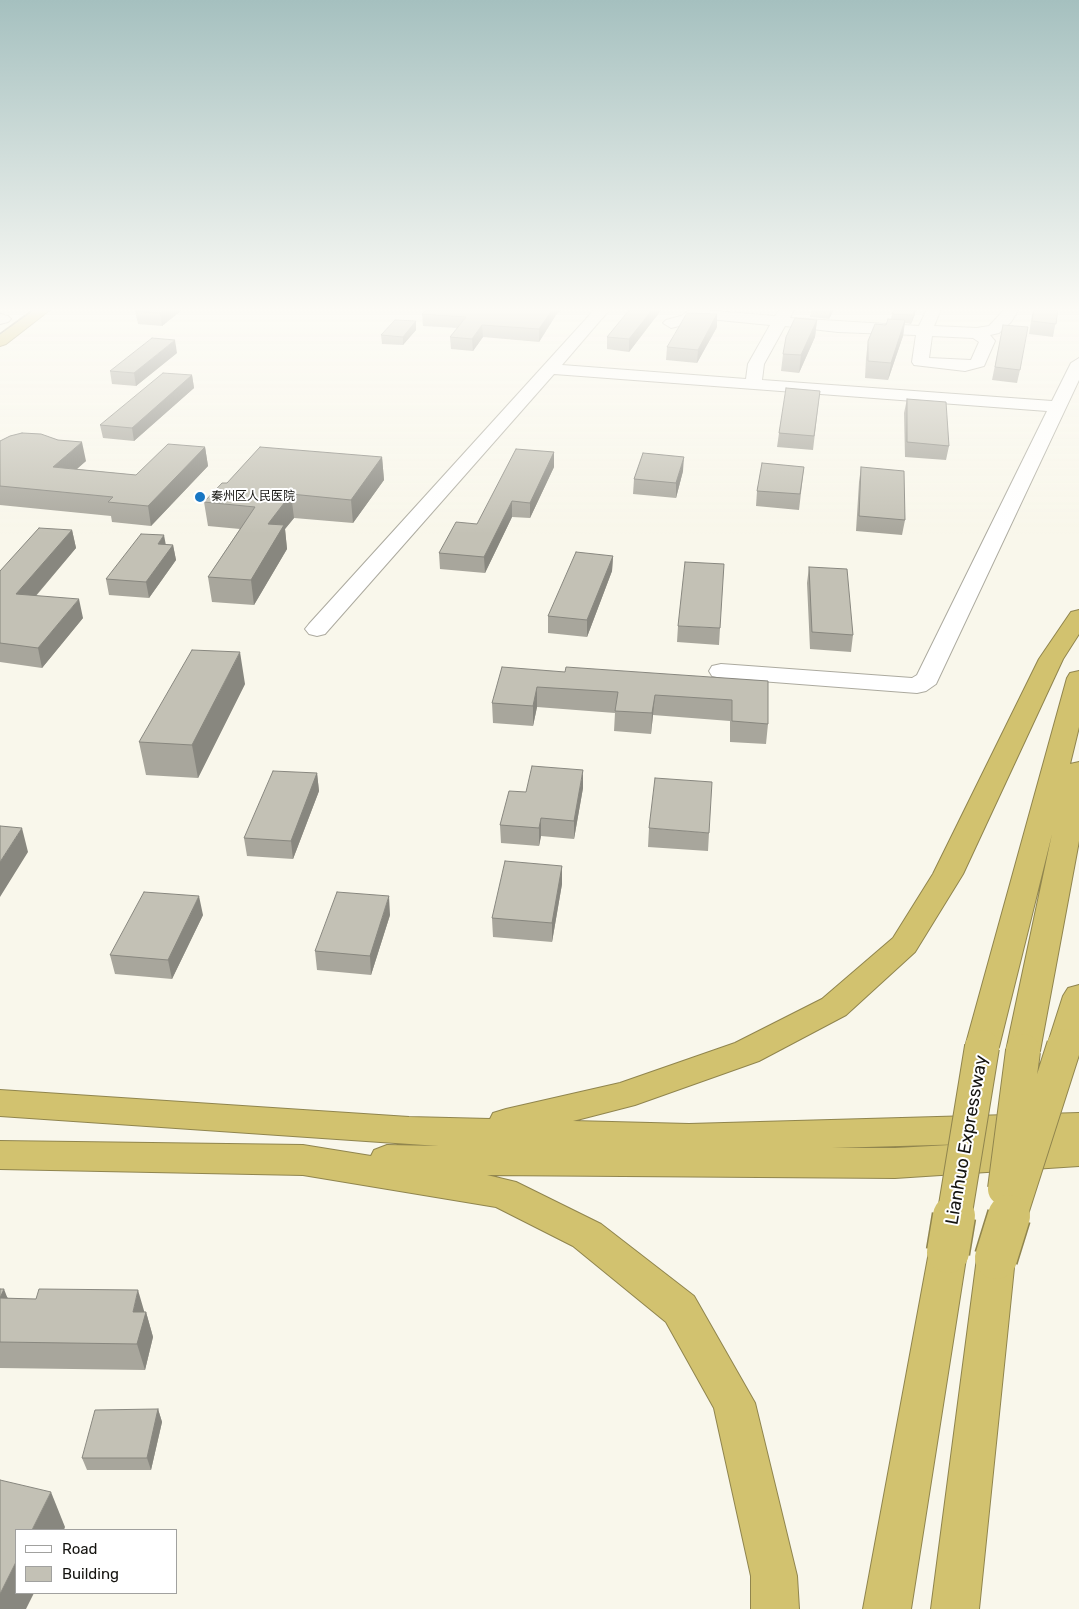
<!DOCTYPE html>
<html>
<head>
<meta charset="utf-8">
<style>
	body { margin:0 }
	#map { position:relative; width:1079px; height:1609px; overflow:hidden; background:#f9f7eb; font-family:Rubik,sans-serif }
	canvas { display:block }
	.legend { position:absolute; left:15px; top:1529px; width:162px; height:65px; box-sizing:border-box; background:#fff; border:1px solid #a1a19f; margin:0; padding:6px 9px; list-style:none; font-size:15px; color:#151410 }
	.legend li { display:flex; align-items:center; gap:10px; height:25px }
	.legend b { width:25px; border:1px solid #a1a19f }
</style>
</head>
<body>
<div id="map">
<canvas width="1079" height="1609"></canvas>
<ul class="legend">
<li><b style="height:6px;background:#fff"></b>Road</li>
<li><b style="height:14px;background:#c3c1b5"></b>Building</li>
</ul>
</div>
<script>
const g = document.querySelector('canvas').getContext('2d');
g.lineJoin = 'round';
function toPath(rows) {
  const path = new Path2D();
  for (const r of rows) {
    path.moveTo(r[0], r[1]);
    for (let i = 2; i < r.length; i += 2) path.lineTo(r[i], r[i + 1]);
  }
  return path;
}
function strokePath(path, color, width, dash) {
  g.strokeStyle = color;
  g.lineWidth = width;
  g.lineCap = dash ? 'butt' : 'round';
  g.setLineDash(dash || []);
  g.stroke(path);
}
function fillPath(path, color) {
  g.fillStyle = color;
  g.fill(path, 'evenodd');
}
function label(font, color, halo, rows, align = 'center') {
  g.font = font + ' Rubik,"Noto Sans SC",sans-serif';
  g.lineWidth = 4;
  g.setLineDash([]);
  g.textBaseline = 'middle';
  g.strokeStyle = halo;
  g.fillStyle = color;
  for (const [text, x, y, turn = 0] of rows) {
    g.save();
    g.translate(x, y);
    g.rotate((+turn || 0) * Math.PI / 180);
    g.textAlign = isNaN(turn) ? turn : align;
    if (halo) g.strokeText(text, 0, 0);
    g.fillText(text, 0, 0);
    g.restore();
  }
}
const minor = toPath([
	[595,309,610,309,562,365,746,379,748,364,770,325,699,318,691,323,671,328,663,323,666,320,681,316,691,309,775,316,780,309,794,309,790,318,919,326,927,309,941,309,934,326,977,328,989,326,1005,309,1019,309,1011,322,999,333,990,335,995,341,984,366,965,371,914,365,912,362,916,335,838,332,785,326,764,364,762,380,1052,401,1071,363,1079,358,1079,380,936,684,926,691,917,693,721,678,712,676,709,671,712,666,721,664,912,678,917,675,1047,411,554,374,325,634,317,636,309,634,305,629,309,624,595,309],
	[932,336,973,338,979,342,971,360,929,358,932,336],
	[0,314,8,316,11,319,8,322,0,324,0,314]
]);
const highway = toPath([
	[34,309,51,309,6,344,0,346,0,334,34,309],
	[1079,610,1079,634,1063,659,963,874,915,952,846,1015,759,1061,635,1105,573,1121,689,1124,1079,1113,1079,1166,895,1178,487,1175,516,1182,601,1224,694,1296,755,1403,797,1576,799,1609,751,1609,751,1576,714,1408,666,1322,573,1246,496,1207,303,1175,0,1169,0,1141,303,1145,371,1156,374,1150,387,1145,439,1146,0,1116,0,1090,409,1117,490,1119,493,1113,506,1109,620,1083,735,1043,822,999,893,938,933,874,1039,659,1071,612,1079,610],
	[968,1144,895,1148,832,1148,968,1144],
	[1079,671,1079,727,1070,764,1079,762,1079,841,1040,1051,1035,1060,1023,1063,1011,1060,1006,1051,1052,834,999,1047,994,1056,982,1059,970,1056,965,1047,1067,678,1070,673,1079,671],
	[1079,985,1079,1049,1076,1055,1064,1058,1052,1055,1047,1046,1063,996,1068,988,1079,985],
	[948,1236,962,1240,967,1252,911,1609,863,1609,929,1252,934,1240,948,1236],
	[996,1241,1010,1246,1015,1258,979,1609,931,1609,977,1258,982,1246,996,1241]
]);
const tram = toPath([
	[0,334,35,309]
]);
const highwayBridgeFar1 = toPath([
	[1005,1189,1023,1051],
	[954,1218,982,1047],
	[1009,1218,1064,1046]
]);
const highwayBridge = toPath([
	[948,1252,954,1216],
	[996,1258,1009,1216]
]);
const wall = toPath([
	[183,309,162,326,138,324,135,311],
	[630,309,662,309,629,352,607,349,607,337],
	[811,309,834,309,829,319,810,317],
	[917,309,911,324,905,323,903,336,888,380,865,378,866,358,868,341,891,319,892,314],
	[1033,309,1058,309,1053,337,1029,334],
	[422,314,556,315,539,342,483,337,473,351,451,349,450,337,457,328,423,326],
	[817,320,815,337,799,373,781,371,783,354],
	[416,321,416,330,403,345,382,344,381,335],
	[1003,325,1020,370,1017,383,992,380],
	[717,327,697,363,666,360,667,347],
	[177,353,136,386,112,384,110,371],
	[192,375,194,388,134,441,103,438,100,425],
	[820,391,813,450,777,447,779,433],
	[907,399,949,446,946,460,905,457,904,413],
	[0,441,86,461,76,469,136,475,205,447,208,466,151,526,112,522,111,516,0,505],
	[554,452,554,467,530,518,512,517,485,573,440,569,439,553,477,524],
	[382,457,384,480,353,523,294,518,285,529,287,549,254,605,212,602,208,577,240,529,208,526,204,502,227,483],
	[804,467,799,510,756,506,757,491],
	[861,467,905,520,902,535,856,531,859,482],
	[683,471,676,498,633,494,634,479],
	[72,530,76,548,36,596,83,618,42,668,0,662,0,571],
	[165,544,173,545,176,560,149,598,109,595,106,579],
	[613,556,612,571,587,637,548,633,548,616],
	[809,567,853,635,851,652,810,649,807,583],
	[678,626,720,628,719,645,677,642],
	[565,672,768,681,768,724,766,744,730,742,730,721,653,715,651,734,614,731,615,713,537,707,533,726,493,723,492,703],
	[245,684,198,778,146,775,139,742],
	[317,773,319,791,293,859,247,856,244,838],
	[583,788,574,839,541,836,539,846,501,843,500,825,526,792],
	[649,828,709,833,708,851,648,847],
	[562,866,562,884,552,942,493,937,492,918],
	[203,915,172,979,115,974,110,955],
	[390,915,371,975,317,970,315,951],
	[0,1289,8,1298,146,1312,153,1337,145,1370,0,1368],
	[158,1409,162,1422,151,1470,87,1470,82,1458]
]);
const shadedWall = toPath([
	[166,309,183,309,162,326,160,313],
	[553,309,562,309,556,315,539,342,539,329],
	[653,309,662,309,629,352,629,339],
	[831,309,834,309,829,319,830,310],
	[915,309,917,309,911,324,913,315],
	[717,314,717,327,697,363,698,350],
	[817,320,815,337,799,373,801,355],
	[905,320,903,336,888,380,891,363],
	[416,321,416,330,403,345,403,337],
	[482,325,483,337,473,351,472,339],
	[175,340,177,353,136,386,134,373],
	[192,375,194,388,134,441,132,428],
	[82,442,86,461,57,487,53,467],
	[205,447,208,466,151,526,148,506],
	[554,452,554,467,530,518,530,503],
	[382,457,384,480,353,523,351,500],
	[684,457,683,471,676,498,676,483],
	[291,494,294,518,285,529,287,549,254,605,251,580,268,524],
	[512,501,512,517,485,573,484,557],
	[72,530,76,548,21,613,16,594],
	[164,535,167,551,158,544],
	[173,545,176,560,149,598,146,582],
	[613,556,612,571,587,637,587,620],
	[79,599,83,618,42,668,38,648],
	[240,652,245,684,198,778,192,745],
	[537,687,537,707,533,726,533,706],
	[655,695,653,715,651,734,652,713],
	[583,770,583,788,574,839,574,821],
	[317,773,319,791,293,859,291,841],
	[541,818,541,836,539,846,539,828],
	[22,828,28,852,0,897,0,862],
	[562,866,562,884,552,942,552,923],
	[199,896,203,915,172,979,168,960],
	[389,896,390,915,371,975,370,956],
	[4,1289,14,1315,0,1298],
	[138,1290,145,1314,146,1312,153,1337,145,1370,137,1344,133,1312],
	[158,1409,162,1422,151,1470,147,1458],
	[51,1492,65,1527,64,1530,32,1530],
	[16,1562,16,1593,34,1593,26,1609,0,1609,0,1594]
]);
const building = toPath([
	[139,309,166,309,160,313,135,311,139,309],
	[427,309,553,309,539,329,482,325,472,339,450,337,466,317,422,314,427,309],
	[630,309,653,309,629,339,607,337,630,309],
	[811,309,831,309,830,310,811,309],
	[894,309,915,309,913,315,892,314,894,309],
	[1034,309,1058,309,1056,324,1032,321,1034,309],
	[687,313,717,314,698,350,667,347,687,313],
	[795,318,817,320,801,355,783,354,786,337,795,318],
	[888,319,905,320,891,363,868,361,868,341,875,324,886,325,888,319],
	[395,320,416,321,403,337,381,335,395,320],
	[1003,325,1028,327,1020,370,995,367,1003,325],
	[152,338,175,340,134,373,110,371,152,338],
	[163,373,192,375,132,428,100,425,163,373],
	[786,388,820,391,814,436,779,433,786,388],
	[907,399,946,402,949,446,907,442,907,399],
	[22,433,41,434,58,440,82,442,53,467,136,475,168,444,205,447,148,506,108,502,113,497,0,486,0,441,10,436,22,433],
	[260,447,382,457,351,500,291,494,268,524,284,525,251,580,208,577,255,507,204,502,222,483,227,483,260,447],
	[516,449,554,452,530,503,512,501,484,557,439,553,456,522,477,524,516,449],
	[643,453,684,457,676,483,634,479,643,453],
	[762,463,804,467,800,494,757,491,762,463],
	[861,467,904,471,905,520,859,516,861,467],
	[39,528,72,530,16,594,79,599,38,648,0,643,0,571,39,528],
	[141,534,164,535,158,544,173,545,146,582,106,579,141,534],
	[576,552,613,556,587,620,548,616,576,552],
	[685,562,724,564,720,628,678,626,685,562],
	[809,567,847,569,853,635,812,632,809,567],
	[192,650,240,652,192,745,139,742,192,650],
	[502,667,565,672,566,667,768,681,768,724,732,721,732,700,655,695,652,713,615,711,618,692,537,687,533,706,492,703,502,667],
	[532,766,583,770,574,821,541,818,539,828,500,825,509,791,526,792,532,766],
	[273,771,317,773,291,841,244,838,273,771],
	[655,778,712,782,709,833,649,828,655,778],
	[0,826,22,828,0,862,0,826],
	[505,861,562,866,552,923,492,918,505,861],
	[144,892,199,896,168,960,110,955,144,892],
	[337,892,389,896,370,956,315,951,337,892],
	[0,1289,4,1289,0,1298,36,1299,39,1289,138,1290,133,1312,146,1312,137,1344,0,1342,0,1289],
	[158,1409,147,1458,82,1458,95,1410,158,1409],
	[0,1480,51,1492,32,1530,16,1530,16,1562,0,1594,0,1480]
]);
const markers = [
	[200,497,6,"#1977c3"]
];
const farPoinames = [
	["秦州区人民医院",211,497]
];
const nearStreetnames = [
	["Lianhuo Expressway",967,1140,-80]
];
strokePath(minor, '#acaa9f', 2);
strokePath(highway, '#90854e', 2);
fillPath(minor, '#fff');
fillPath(highway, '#d2c26f');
strokePath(tram, '#6f6d66', 1);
strokePath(highwayBridgeFar1, '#90854e', 36, []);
strokePath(highwayBridge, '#90854e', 45, []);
strokePath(highwayBridgeFar1, '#d2c26f', 34);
strokePath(highwayBridge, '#d2c26f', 42);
fillPath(wall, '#a8a69c');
fillPath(shadedWall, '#88877f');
fillPath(building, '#c3c1b5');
strokePath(building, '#88877f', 1);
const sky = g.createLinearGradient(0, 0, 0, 534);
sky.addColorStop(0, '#a5c0bf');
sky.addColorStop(0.58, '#fcfbf6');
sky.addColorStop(1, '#fcfbf600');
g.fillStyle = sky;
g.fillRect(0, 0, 1079, 534);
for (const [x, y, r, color] of markers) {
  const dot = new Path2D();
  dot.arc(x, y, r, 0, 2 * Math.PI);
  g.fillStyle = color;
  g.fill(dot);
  strokePath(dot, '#fff', 2);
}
label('12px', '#151410', '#fff', farPoinames, 'left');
label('18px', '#151410', '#fff', nearStreetnames);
</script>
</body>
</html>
